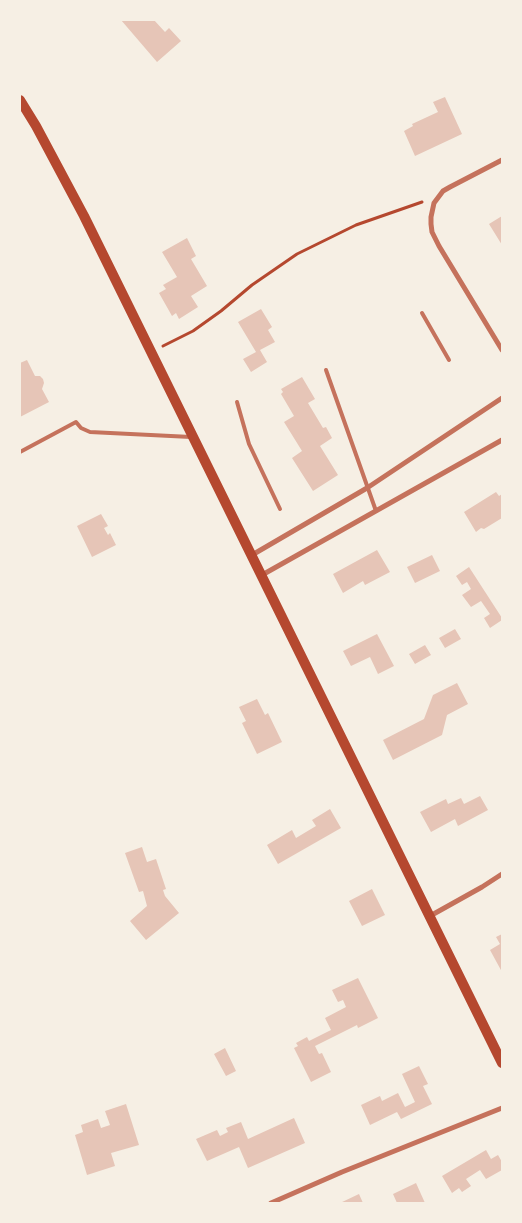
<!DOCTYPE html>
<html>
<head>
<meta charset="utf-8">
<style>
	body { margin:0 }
	#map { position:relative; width:522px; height:1223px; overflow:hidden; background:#f6efe4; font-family:Merriweather,serif }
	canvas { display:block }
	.frame { position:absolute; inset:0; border:21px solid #f6efe4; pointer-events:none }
</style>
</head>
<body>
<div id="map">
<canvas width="522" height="1223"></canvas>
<div class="frame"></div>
</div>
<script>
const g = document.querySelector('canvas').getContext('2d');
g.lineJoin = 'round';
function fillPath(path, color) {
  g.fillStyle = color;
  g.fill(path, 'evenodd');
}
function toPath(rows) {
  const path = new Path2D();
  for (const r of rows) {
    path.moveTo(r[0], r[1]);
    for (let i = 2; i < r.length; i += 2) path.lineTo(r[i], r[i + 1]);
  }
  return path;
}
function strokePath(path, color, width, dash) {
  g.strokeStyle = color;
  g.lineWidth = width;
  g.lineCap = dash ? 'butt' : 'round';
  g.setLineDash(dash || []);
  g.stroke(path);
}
const building = toPath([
	[121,20,154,20,165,32,169,28,181,41,157,62],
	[445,97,462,134,415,156,404,131,413,126,412,124,438,112,433,102],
	[502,216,502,245,489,224],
	[187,238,196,256,191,259,207,286,191,296,198,307,179,319,176,313,172,316,159,293,166,289,163,285,177,277,162,252],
	[261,309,272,327,268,330,275,342,260,350,267,362,251,372,243,359,256,352,238,322],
	[27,360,35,376,40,376,43,379,44,383,42,389,49,402,20,417,20,363],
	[302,377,315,399,308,403,323,428,326,427,332,438,320,446,338,475,313,491,292,458,302,451,284,422,294,416,281,394,283,392,281,389],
	[496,492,499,496,502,494,502,518,484,529,481,528,476,532,464,512],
	[101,514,108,526,104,528,108,535,110,533,116,545,92,557,77,526],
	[377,550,390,572,365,585,363,581,343,593,333,574],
	[432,555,440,571,415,583,407,567],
	[469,567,502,618,502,620,490,628,484,618,490,614,481,601,471,607,462,595,471,589,467,582,462,585,456,576],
	[455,629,461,639,445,648,439,638],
	[377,634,394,666,378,674,370,657,351,666,343,651],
	[425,645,431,655,415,664,409,654],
	[457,683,468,704,447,715,442,735,393,760,383,740,424,719,433,695],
	[257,699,265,715,268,713,282,742,257,754,242,723,246,721,239,707],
	[480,796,488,810,458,826,455,819,431,832,420,812,446,799,448,804,461,798,464,804],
	[330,809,341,828,278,864,267,845,292,830,296,838,316,826,312,820],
	[142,847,147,862,156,859,166,889,163,890,165,896,179,913,146,940,130,921,147,906,143,891,139,892,125,853],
	[372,889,385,915,362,926,349,901],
	[502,934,502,972,490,950,500,944,496,937],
	[358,978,378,1018,358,1028,357,1025,315,1046,319,1054,322,1053,331,1072,311,1082,294,1048,298,1046,296,1043,307,1037,309,1041,331,1030,325,1018,346,1007,343,1000,338,1002,332,990],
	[225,1048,236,1071,226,1076,214,1054],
	[419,1066,428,1084,423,1086,432,1104,401,1119,397,1112,370,1125,361,1105,380,1096,382,1101,398,1093,405,1107,415,1102,402,1074],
	[126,1104,139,1145,111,1153,115,1166,87,1175,75,1135,83,1132,81,1125,98,1119,101,1128,110,1125,105,1111],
	[294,1118,305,1143,248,1168,239,1147,207,1161,196,1139,217,1130,220,1136,228,1132,226,1128,241,1122,248,1139],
	[486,1150,491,1159,498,1155,502,1162,502,1170,486,1179,480,1170,466,1179,471,1186,462,1192,459,1188,452,1193,442,1176],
	[416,1183,425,1203,397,1203,393,1194],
	[359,1194,363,1203,340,1203]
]);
const path = toPath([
	[163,346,193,331,221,311,252,285,297,254,356,225,422,202]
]);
const service = toPath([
	[422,313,449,360],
	[326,370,376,511],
	[237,402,249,444,280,509],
	[20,452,76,422,81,428,90,432,191,437]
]);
const minor = toPath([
	[502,160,450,187,443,191,434,203,431,217,431,224,432,232,439,246,502,350],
	[252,555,367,488,502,398],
	[262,575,502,440],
	[430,916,482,887,502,874],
	[271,1203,342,1172,502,1108]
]);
const secondary = toPath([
	[20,100,36,126,84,216,502,1063]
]);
fillPath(building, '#e6c5b7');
strokePath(path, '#b5482f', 3);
strokePath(service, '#c5725c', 4);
strokePath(minor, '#c5725c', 5);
strokePath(secondary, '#b5482f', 10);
</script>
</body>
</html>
